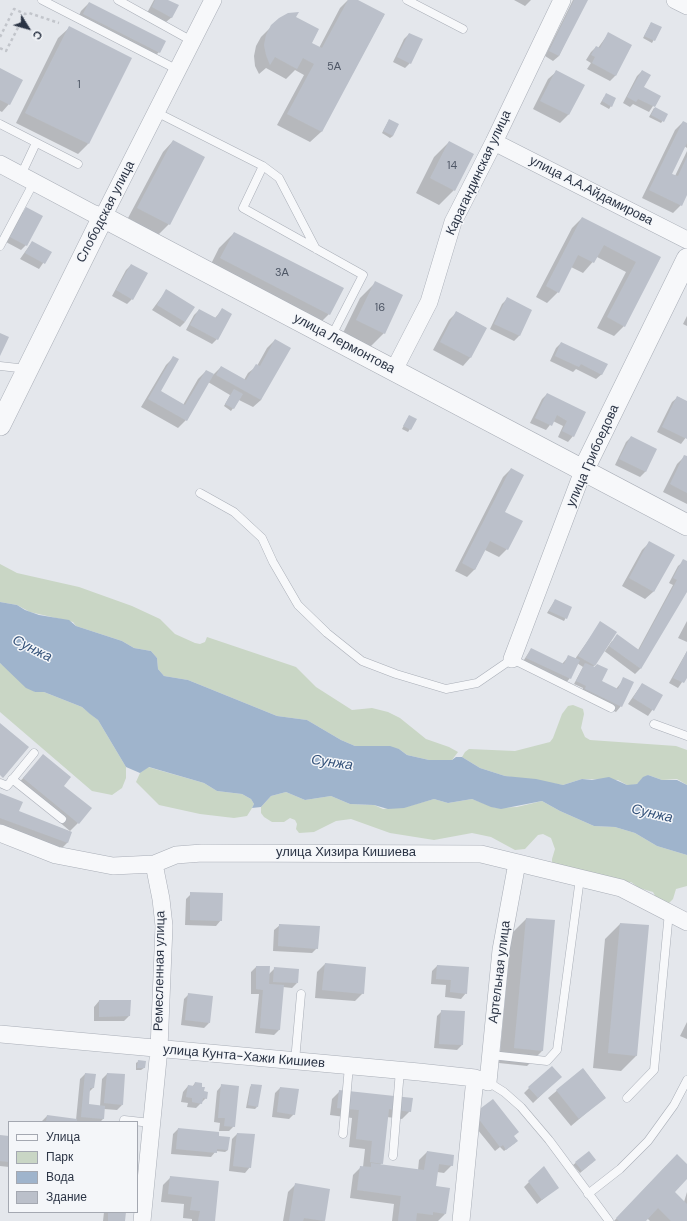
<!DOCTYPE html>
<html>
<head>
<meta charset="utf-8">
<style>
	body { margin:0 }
	#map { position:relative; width:687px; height:1221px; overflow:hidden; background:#e4e7ec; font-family:"DM Sans",sans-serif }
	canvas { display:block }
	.legend { position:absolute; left:8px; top:1121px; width:130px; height:92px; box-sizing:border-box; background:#f4f6f9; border:1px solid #a4a8b1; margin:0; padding:5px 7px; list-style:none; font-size:12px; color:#2b3445 }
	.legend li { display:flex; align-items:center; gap:8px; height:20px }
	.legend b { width:20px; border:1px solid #a4a8b1 }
	.north { position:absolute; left:8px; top:8px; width:40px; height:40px; -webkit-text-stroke:3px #f4f6f9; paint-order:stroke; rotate:127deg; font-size:11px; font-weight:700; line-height:16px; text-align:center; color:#2b3445 }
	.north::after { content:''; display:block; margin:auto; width:14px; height:18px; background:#2b3445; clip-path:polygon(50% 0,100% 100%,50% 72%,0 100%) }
</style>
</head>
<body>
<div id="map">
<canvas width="687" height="1221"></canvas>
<ul class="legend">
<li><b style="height:5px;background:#f7f8fa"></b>Улица</li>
<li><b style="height:11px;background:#c9d6c5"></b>Парк</li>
<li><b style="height:11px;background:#9fb4cc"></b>Вода</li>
<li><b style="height:11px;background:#bbc0ca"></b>Здание</li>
</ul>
<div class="north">С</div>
</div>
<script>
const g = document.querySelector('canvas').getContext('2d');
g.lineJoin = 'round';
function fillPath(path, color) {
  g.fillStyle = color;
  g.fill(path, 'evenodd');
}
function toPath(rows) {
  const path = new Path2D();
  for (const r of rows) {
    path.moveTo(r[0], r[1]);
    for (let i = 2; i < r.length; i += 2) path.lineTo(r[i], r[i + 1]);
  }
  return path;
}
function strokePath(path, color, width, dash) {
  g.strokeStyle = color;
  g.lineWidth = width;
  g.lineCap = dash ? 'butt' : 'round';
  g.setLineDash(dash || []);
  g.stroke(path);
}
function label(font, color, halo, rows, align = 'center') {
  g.font = font + ' "DM Sans",sans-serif';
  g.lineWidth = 3;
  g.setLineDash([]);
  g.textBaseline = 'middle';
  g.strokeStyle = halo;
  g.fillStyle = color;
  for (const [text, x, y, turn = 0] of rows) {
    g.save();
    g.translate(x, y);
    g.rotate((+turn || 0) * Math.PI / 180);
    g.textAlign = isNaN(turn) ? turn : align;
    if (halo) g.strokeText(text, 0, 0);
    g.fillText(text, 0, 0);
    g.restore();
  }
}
const green = toPath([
	[0,564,17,573,79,587,132,606,160,619,175,634,195,643,200,644,205,642,207,637,296,667,316,687,352,710,372,708,388,712,400,718,426,739,449,747,458,752,452,760,429,760,407,755,399,749,355,746,341,740,307,720,277,716,188,680,164,676,158,669,157,658,151,651,134,648,122,641,76,626,73,622,30,612,17,605,0,602],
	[0,663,35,692,44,692,82,707,98,720,126,767,126,778,122,788,112,795,92,791,0,712],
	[573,705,583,709,584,714,581,728,585,737,590,740,676,746,687,750,687,785,677,779,662,780,648,775,637,784,632,785,627,785,618,780,582,779,563,785,505,776,480,768,462,757,465,752,469,749,515,751,550,742,553,738,562,714,568,706],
	[148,767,204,783,217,791,242,794,251,799,254,804,252,808,247,816,234,818,200,814,159,805,136,782,140,773],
	[286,792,305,800,331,796,350,804,374,805,383,809,409,806,434,799,448,803,472,799,496,808,517,807,542,801,560,811,594,826,615,827,635,833,657,846,687,855,687,886,676,889,673,899,666,906,658,901,653,892,639,888,631,882,627,883,552,864,552,859,555,849,551,838,543,834,538,835,525,849,515,850,491,837,472,833,434,840,390,833,351,819,336,821,314,832,299,833,296,829,297,824,295,820,290,818,284,822,272,822,264,817,261,813,261,807,271,796]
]);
const water = toPath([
	[0,602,17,605,25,610,39,615,69,620,76,626,122,641,134,648,151,651,157,658,158,669,164,676,188,680,277,716,307,720,341,740,355,746,390,746,399,749,407,755,429,760,452,760,456,757,462,757,480,768,505,776,536,779,563,785,582,779,592,780,609,777,627,785,637,784,643,777,648,775,662,780,677,780,687,785,687,855,657,846,635,833,615,827,594,826,560,811,542,801,501,809,491,807,472,799,448,803,434,799,404,808,388,809,374,805,350,804,331,796,305,800,286,792,271,796,261,807,252,808,254,804,251,799,242,794,217,791,204,783,149,767,140,773,126,767,98,720,90,714,82,707,44,692,35,692,26,688,0,663]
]);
const shadow = toPath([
	[154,0,166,0,172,17,166,22,147,13],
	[348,0,356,0,384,15,321,132,310,142,277,125,304,75,295,70,286,79,266,68,259,74,255,66,254,56,256,46,261,37,279,19,294,18,310,43,319,48,340,8],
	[514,0,531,0,525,6],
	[573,0,586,0,559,56,553,61,545,56],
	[89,3,159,52,151,60,76,22,81,11],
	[651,23,661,27,652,43,643,38],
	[69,28,88,144,78,154,16,123,58,38],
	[409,34,410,63,405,68,393,62,404,39],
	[608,34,631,46,615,76,610,81,587,69,591,63,586,60,591,52,596,47,598,48],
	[0,69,9,104,2,112,0,111],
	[642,71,643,88,659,97,649,112,633,104,630,107,623,103,637,76],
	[556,72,583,85,568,115,560,123,533,109,548,79],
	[604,97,611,106,609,109,600,104],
	[654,108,667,115,661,123,649,117],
	[389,120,393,136,390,138,382,133],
	[683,122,687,124,687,148,684,146,671,174,675,176,687,151,687,193,681,205,673,213,642,198,675,130],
	[173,141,169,224,158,235,128,218,163,152],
	[449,142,454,190,439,205,416,193,434,157],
	[27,208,26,245,21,250,6,242,22,213],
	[582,218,660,258,624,326,614,336,597,328,626,272,597,257,583,273,571,267,558,292,547,303,536,297,572,228],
	[234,233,329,314,314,329,206,274,219,248],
	[32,242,50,253,39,269,20,259],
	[131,265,132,299,127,304,112,296,126,270],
	[375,283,402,296,384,333,369,348,342,335,360,298],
	[166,291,185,322,180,327,152,310],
	[507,299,531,310,519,336,514,341,490,329,502,304],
	[199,310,215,318,222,310,217,339,212,344,186,330,194,315],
	[457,312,486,328,470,358,463,366,433,350,449,320],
	[687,316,687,326,683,324],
	[275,340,261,400,253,407,239,400,231,411,224,406,230,395,208,382,186,420,178,428,141,407,166,365,174,357,160,391,183,405,198,379,206,371,213,375,221,367,244,380,248,373,257,366,267,348],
	[561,343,602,374,596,379,576,369,573,372,550,361,556,348],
	[547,394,585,413,573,436,568,442,558,437,563,426,553,421,546,430,530,423,542,399],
	[678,397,687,402,687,436,681,444,657,432,672,402],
	[409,416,416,420,408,432,402,429],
	[631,437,656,449,645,472,640,477,615,465,626,442],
	[685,456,687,457,687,504,663,492,677,464],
	[511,469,504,512,507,549,499,557,485,550,475,569,467,577,455,571,503,477],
	[650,542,653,592,645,599,622,586,642,550],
	[684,561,687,562,687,590,640,669,635,674,603,650,592,669,597,665,601,681,616,689,624,679,621,706,616,712,580,694,583,688,574,684,583,667,577,663,570,678,565,684,522,663,531,649,562,664,569,656,575,659,601,622,604,650,605,651,612,641,638,650,673,585,669,583,678,566],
	[555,600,571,608,564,621,547,613],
	[687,621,687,642,678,638],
	[687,651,687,675,678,688,669,683],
	[642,684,662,696,648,716,628,704],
	[32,768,63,786,78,823,70,831,16,786],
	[0,794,18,812,71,832,67,843,59,851,0,828],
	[191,894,221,920,216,926,185,925,186,899],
	[526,919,542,1051,527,1066,499,1063,511,934],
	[620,924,636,1056,621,1071,593,1068,605,939],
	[280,925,317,948,312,953,273,951,274,930],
	[325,964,363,993,355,1001,315,998,317,972],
	[437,966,466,993,461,999,445,997,446,985,431,984,432,971],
	[256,967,268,975,275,968,297,983,292,988,283,987,279,1030,274,1035,255,1033,259,994,251,994,251,972],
	[189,994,209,1023,204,1028,181,1025,184,999],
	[99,1001,130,1001,129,1016,124,1021,94,1021,94,1007],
	[442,1011,462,1045,457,1050,434,1048,437,1016],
	[687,1022,687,1039,680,1036],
	[139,1061,144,1068,141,1070,136,1070,136,1063],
	[583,1069,605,1097,571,1126,548,1098],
	[85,1074,93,1088,89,1092,88,1105,100,1106,102,1079,107,1074,122,1105,117,1110,104,1109,103,1119,100,1122,41,1122,47,1116,76,1120,80,1079],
	[555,1082,533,1103,524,1093,529,1088],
	[195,1083,206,1098,196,1108,187,1107,188,1103,181,1102,183,1092,188,1086,192,1087],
	[222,1085,234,1126,229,1131,219,1131,220,1123,214,1122,217,1091],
	[252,1085,257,1107,255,1109,246,1108,250,1087],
	[280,1088,294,1114,289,1119,272,1117,275,1093],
	[340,1091,410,1111,402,1119,387,1117,382,1163,380,1165,418,1170,419,1160,427,1152,452,1165,444,1173,437,1172,435,1187,445,1214,438,1221,392,1221,394,1204,350,1198,353,1175,361,1167,363,1167,365,1149,349,1147,352,1118,330,1115,332,1099],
	[481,1109,513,1136,515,1143,504,1151,500,1147,495,1151,473,1124,476,1114],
	[178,1129,218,1133,217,1136,228,1150,225,1152,216,1151,211,1157,171,1154,173,1134],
	[237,1134,250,1167,245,1173,229,1171,232,1139],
	[0,1136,9,1149,9,1167,0,1166],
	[589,1152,593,1162,580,1173,573,1165],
	[666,1166,687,1166,687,1177,673,1192,684,1202,687,1192,687,1221,650,1221,647,1218,645,1221,614,1221],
	[543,1168,558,1187,537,1204,524,1187],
	[171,1177,218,1182,214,1221,192,1221,192,1219,183,1218,184,1204,161,1202,163,1185],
	[296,1184,329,1190,324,1221,283,1221,288,1192],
	[104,1212,125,1212,124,1221,103,1221]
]);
const building = toPath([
	[155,0,168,0,179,5,172,18,152,7],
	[348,0,358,0,385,14,322,132,287,114,314,64,303,58,297,69,275,57,270,65,266,55,264,45,266,35,271,25,279,18,288,13,299,12,296,17,319,29,312,43,322,48],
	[574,0,588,0,559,56,549,51],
	[89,2,166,41,160,53,83,14],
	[651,22,662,27,655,41,644,36],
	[69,26,132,58,89,144,25,113],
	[608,32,632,45,616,76,592,63,595,57,591,55,596,46,600,48],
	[409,33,423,39,411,64,397,57],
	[0,68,23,80,10,105,0,100],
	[556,70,585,85,569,115,540,101],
	[642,70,651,75,644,87,661,96,655,107,638,99,636,102,627,97],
	[606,93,616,98,612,107,602,101],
	[655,107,668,114,664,122,651,115],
	[389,119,399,124,393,136,383,131],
	[683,121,687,123,687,143,672,174,678,176,687,157,687,195,682,206,649,190],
	[173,140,205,157,170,225,137,208],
	[449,141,474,154,455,191,430,178],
	[26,207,43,216,27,246,10,237],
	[582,217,661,257,625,327,607,317,636,262,604,245,594,263,578,255,559,293,546,286],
	[234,232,344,288,330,315,220,258],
	[32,241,52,252,45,264,25,253],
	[131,264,148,273,133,300,116,290],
	[375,281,403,295,385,334,356,320],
	[166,289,195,307,185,322,157,305],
	[507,297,532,310,520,336,494,324],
	[222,308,232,314,218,340,190,325,199,309,216,318],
	[456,311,487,328,471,358,440,342],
	[0,333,9,337,0,356],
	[275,339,291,348,261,400,216,375,221,366,246,380,256,364,260,366],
	[561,342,608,364,602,375,581,364,579,367,555,356],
	[173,356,179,359,161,391,185,405,206,370,214,374,187,421,148,399],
	[234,389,243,394,234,409,225,404],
	[547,393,586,412,574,437,562,431,567,421,557,415,552,426,535,418],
	[677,396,687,401,687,439,662,427],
	[409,415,417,419,411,430,403,426],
	[631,436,657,449,646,472,619,459],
	[684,455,687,456,687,493,670,484],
	[511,468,524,475,505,512,523,521,508,550,490,541,475,570,462,563],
	[649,541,675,555,654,592,629,578],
	[683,559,687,561,687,592,641,669,609,646,617,634,639,650,677,580,673,578],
	[555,599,572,607,567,619,549,611],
	[600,621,617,632,595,666,578,656],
	[531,648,564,664,568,655,580,660,571,679,526,658],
	[687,651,687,678,684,683,673,678],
	[585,663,595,667,597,664,608,669,602,681,618,689,623,677,634,682,622,707,585,689,586,686,576,681],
	[642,683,663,695,654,711,633,698],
	[0,723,29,747,3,778,0,775],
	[43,754,71,777,64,786,92,808,79,824,23,778],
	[0,793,23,802,19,811,72,832,68,843,0,818],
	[190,892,223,893,222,921,190,920],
	[526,918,555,920,543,1051,514,1048],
	[620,923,649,925,637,1056,608,1053],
	[279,924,320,926,318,949,278,946],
	[325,963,366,967,364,994,322,990],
	[437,965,469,967,467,994,450,992,451,980,436,979],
	[256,966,270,966,269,984,284,985,280,1030,260,1028,263,990,256,989],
	[274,967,299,969,298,983,273,982],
	[188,993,213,996,210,1023,185,1020],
	[99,1000,131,1000,130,1016,99,1017],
	[441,1010,465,1011,463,1045,439,1044],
	[138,1060,146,1061,145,1068,137,1068],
	[552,1066,562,1077,538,1098,528,1087],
	[583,1068,606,1098,579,1119,556,1090],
	[85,1073,96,1074,94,1088,90,1088,89,1104,105,1106,104,1119,81,1117],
	[107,1073,125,1074,123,1105,104,1103],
	[195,1082,202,1083,202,1087,205,1087,204,1091,208,1092,207,1099,203,1098,202,1104,192,1102,192,1098,186,1097,188,1085,194,1086],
	[221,1084,239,1086,235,1127,224,1126,225,1118,218,1118],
	[251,1084,262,1085,258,1107,248,1105],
	[280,1087,299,1089,295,1115,277,1112],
	[339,1090,413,1098,411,1112,389,1109,383,1164,370,1162,372,1141,356,1139,359,1110,337,1108],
	[493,1099,519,1132,514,1136,518,1141,506,1150,503,1145,500,1147,478,1118,481,1108],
	[47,1115,77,1119,77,1122,46,1122],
	[178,1128,219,1132,219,1136,230,1137,228,1150,217,1149,217,1153,176,1149],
	[237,1133,255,1134,251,1168,233,1166],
	[0,1135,9,1136,9,1162,0,1161],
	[427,1151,454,1155,453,1166,439,1164,436,1186,450,1188,446,1214,433,1212,433,1215,417,1213,416,1221,398,1221,401,1196,357,1190,360,1166,371,1167,371,1163,424,1170],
	[589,1151,596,1160,582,1171,575,1162],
	[677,1154,687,1164,687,1179,675,1192,687,1204,687,1221,671,1221,658,1208,646,1221,619,1221,616,1218],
	[544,1166,559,1188,542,1200,528,1181],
	[170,1176,219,1181,215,1221,198,1221,200,1211,190,1210,192,1197,168,1194],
	[295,1183,330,1189,325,1221,304,1218,303,1221,289,1221],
	[108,1212,126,1212,125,1221,108,1221]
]);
const path = toPath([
	[0,37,14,9,25,14,29,13,59,23],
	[0,48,6,51,25,14]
]);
const service = toPath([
	[42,0,178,70],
	[118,0,192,41],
	[407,0,463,29],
	[156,112,263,166,243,208,363,275,331,337],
	[0,124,78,164],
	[263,166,279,178,316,249],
	[21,175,36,143],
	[0,246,34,182],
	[0,366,27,369],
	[200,493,234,512,262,538,273,562,298,605,327,633,362,661,396,674,446,689,477,683,512,659,611,708],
	[654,724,687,736],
	[12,779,62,819],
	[0,783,7,786,34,753],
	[491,1055,547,1061,557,1050,580,878],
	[295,1061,301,994],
	[488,1082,504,1092,521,1107,549,1140,609,1221],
	[627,1098,654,1070,669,912],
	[124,1122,124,1120,151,1123],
	[343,1134,349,1066],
	[393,1156,400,1070],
	[588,1194,620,1169,648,1141,674,1105,687,1080]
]);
const minor = toPath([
	[675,0,687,6],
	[494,142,687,240],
	[0,164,92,213,103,217,213,0],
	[394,370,429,302,453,222,494,142,562,0],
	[512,659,583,471],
	[0,833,56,855,113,866,154,864,176,855,202,853,481,854,621,888,687,922],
	[0,1034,419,1072,475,1078,488,1082,501,950,517,863],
	[142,1221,159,1049,164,926,161,899,154,864],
	[461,1221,475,1078]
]);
const tertiary = toPath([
	[0,425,103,217,687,525],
	[583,471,687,259]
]);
const numberNames = [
	["5А",334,67],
	["1",79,85],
	["14",452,166],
	["3А",282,273],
	["16",380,308]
];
const streetNames = [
	["Карагандинская улица",479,173,-65],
	["улица А.А.Айдамирова",591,191,27],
	["Слободская улица",106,212,-63],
	["улица Лермонтова",344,344,28],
	["улица Грибоедова",593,456,-66],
	["улица Хизира Кишиева",346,853],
	["Ремесленная улица",160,971,-89],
	["Артельная улица",500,972,-83],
	["улица Кунта-Хажи Кишиев",244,1057,5]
];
const waterNames = [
	["Сунжа",32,649,27],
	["Сунжа",332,763,8],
	["Сунжа",652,814,13]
];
fillPath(green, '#c9d6c5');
fillPath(water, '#9fb4cc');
fillPath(shadow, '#0003');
fillPath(building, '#bbc0ca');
strokePath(service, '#a9aeb7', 9);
strokePath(minor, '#a9aeb7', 18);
strokePath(tertiary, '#a9aeb7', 22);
strokePath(path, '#c2c5cb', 2.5, [3, 3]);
strokePath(service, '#f7f8fa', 8);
strokePath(minor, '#f7f8fa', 17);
strokePath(tertiary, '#f7f8fa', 21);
label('11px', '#4f5766', null, numberNames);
label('13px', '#2b3445', '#f4f6f9', streetNames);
label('italic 14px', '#34527a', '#f4f6f9', waterNames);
</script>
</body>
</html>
